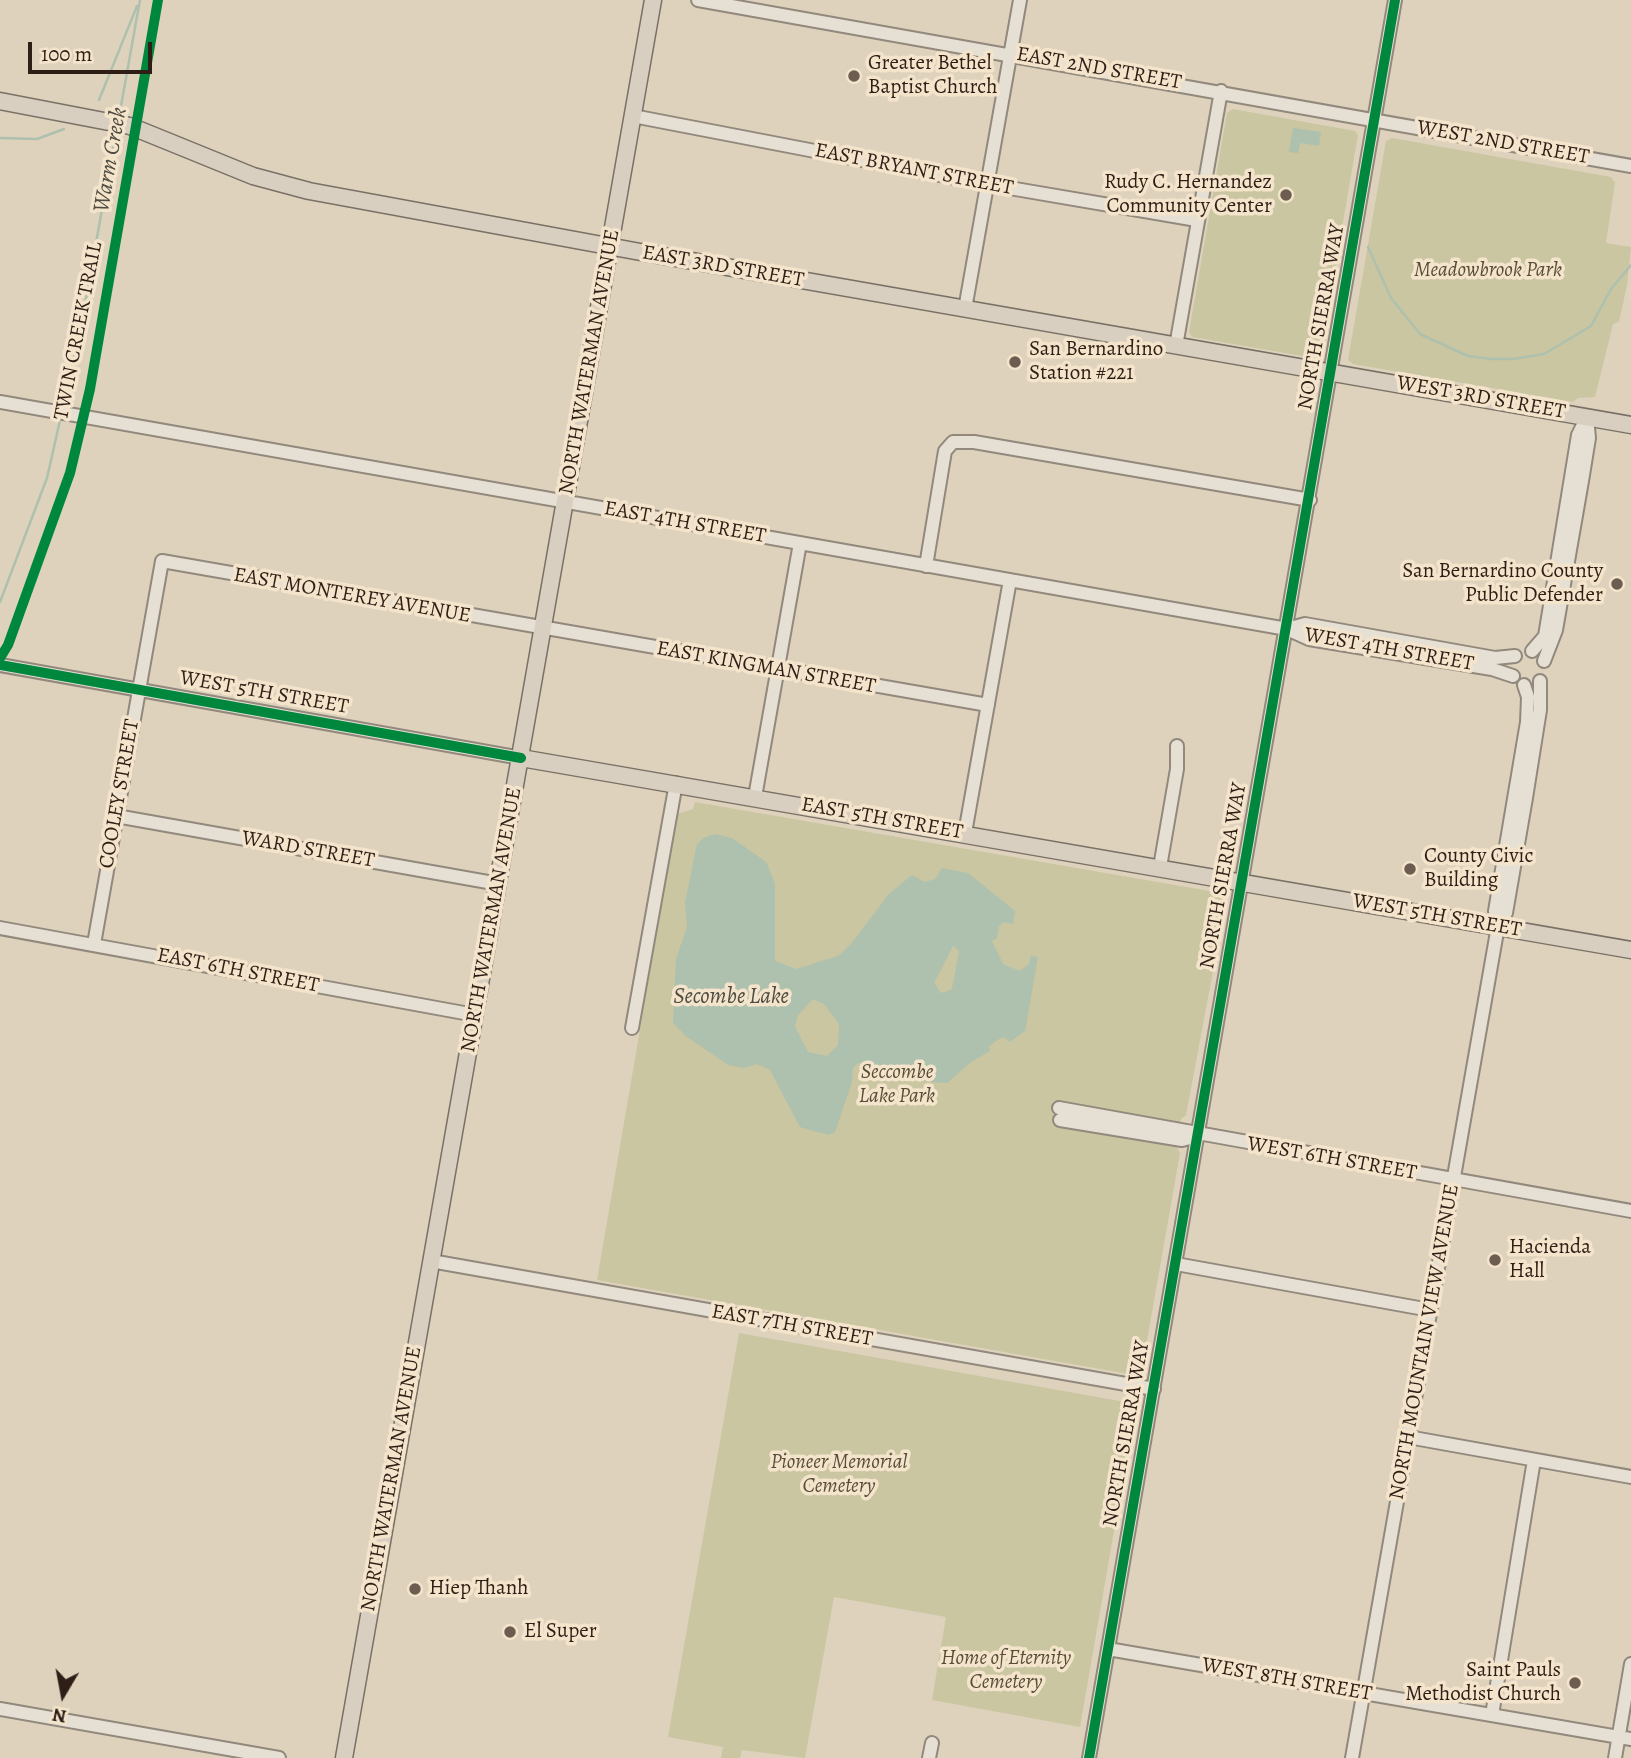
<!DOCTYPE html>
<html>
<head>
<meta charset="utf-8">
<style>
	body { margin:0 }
	#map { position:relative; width:1631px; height:1758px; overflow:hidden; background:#ded2bd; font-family:Alegreya,serif }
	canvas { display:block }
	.north { position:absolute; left:28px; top:1660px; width:70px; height:70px; -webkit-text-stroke:5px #f3e4cb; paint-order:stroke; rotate:190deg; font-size:19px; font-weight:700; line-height:28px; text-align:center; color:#2f1e15 }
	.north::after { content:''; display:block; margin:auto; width:24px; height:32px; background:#2f1e15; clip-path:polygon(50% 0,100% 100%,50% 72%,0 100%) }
	.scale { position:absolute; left:28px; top:42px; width:124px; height:32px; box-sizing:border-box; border:4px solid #2f1e15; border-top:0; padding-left:9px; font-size:21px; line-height:24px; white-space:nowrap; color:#2f1e15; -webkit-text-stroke:5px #f3e4cb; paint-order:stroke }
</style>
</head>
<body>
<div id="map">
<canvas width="1631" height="1758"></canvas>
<div class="north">N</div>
<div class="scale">100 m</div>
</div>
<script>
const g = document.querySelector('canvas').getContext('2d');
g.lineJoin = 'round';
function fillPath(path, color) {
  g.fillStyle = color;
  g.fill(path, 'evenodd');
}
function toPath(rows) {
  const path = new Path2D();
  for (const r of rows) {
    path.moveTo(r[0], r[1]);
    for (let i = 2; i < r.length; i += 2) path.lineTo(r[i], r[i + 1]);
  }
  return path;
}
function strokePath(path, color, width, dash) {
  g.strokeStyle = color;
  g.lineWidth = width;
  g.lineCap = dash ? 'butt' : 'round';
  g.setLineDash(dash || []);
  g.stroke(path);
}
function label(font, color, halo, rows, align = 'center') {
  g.font = font + ' Alegreya,serif';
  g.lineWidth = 7;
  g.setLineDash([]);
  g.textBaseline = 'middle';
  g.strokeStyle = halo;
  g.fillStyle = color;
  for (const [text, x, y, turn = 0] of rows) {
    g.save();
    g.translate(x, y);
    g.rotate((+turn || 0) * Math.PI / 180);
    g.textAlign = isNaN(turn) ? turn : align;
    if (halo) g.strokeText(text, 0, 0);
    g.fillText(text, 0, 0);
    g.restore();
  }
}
const green = toPath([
	[1233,109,1355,131,1358,135,1321,350,1314,358,1192,337,1189,332,1227,113],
	[1392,138,1611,177,1615,183,1606,243,1631,247,1627,285,1619,322,1613,324,1595,397,1578,398,1573,402,1353,364,1348,360,1386,141],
	[695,802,1221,893,1224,898,1214,966,1186,1115,1181,1119,1177,1148,1180,1153,1142,1369,1134,1375,597,1280,677,814,693,809],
	[739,1333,1136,1404,1080,1727,932,1700,946,1617,834,1597,805,1758,742,1750,740,1758,721,1758,723,1747,668,1737]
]);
const water = toPath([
	[1293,128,1321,132,1319,146,1300,143,1298,153,1289,152],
	[715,834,732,838,766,862,775,884,775,961,796,969,838,956,851,944,889,894,912,875,925,882,935,879,942,868,968,873,1015,911,1013,924,1004,922,999,926,997,938,992,941,1003,964,1020,971,1029,964,1031,956,1038,957,1025,1031,1010,1042,1004,1037,999,1039,989,1046,990,1051,971,1062,947,1083,931,1082,858,1063,853,1068,852,1082,835,1132,828,1135,800,1127,770,1070,757,1064,744,1068,728,1065,687,1037,673,1023,676,959,687,927,685,903,693,863,697,844,703,838],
	[953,946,959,951,953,984,951,990,941,993,934,983],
	[813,999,824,1004,839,1024,838,1045,827,1056,808,1052,795,1026,798,1015]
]);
const stream = toPath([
	[99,100,137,6],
	[119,117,140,0],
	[0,138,37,139,64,129],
	[1368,247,1391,298,1420,334,1468,356,1491,359,1513,359,1544,354,1591,326,1611,289,1631,265],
	[62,409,81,327,116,131],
	[0,602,47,478,61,416]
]);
const minor = toPath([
	[698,0,1631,166],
	[633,116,986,184,1197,220],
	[965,309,1020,0],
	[1176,346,1221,91],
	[0,402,1287,629,1309,639,1492,669,1513,676],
	[926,566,945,451,953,442,974,442,1310,500],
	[1287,629,1305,624,1495,658,1515,656],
	[1532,651,1545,636,1578,435,1587,417],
	[1544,661,1556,630,1582,481,1589,438,1587,417],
	[0,665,521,758],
	[755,797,800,543],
	[116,816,499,884],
	[965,833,1010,580],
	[1160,867,1177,769,1177,746],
	[1498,926,1506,913,1526,798,1540,710,1540,681],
	[0,928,475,1015],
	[94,944,162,561,988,705],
	[632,1028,676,783],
	[1059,1108,1631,1211],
	[1060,1120,1182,1140,1198,1136],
	[431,1261,1154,1389],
	[1176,1264,1430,1310],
	[1408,1437,1631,1477],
	[1108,1649,1631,1739],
	[0,1709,279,1758],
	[1492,1715,1534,1460],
	[929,1758,932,1743],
	[1089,1758,1395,0],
	[1352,1758,1498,926,1495,911,1527,722,1528,697,1524,685],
	[1615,1758,1631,1664]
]);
const major = toPath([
	[0,101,130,126,253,176,309,191,635,251,1631,425],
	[521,758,1631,950],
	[344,1758,653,0]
]);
const cycleway = toPath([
	[0,658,8,645,70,473,90,389,158,0],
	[0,665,521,758],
	[1089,1758,1395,0]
]);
const markers = [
	[854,76,7,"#6c5d50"],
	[1286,195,7,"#6c5d50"],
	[1015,362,7,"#6c5d50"],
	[1617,584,7,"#6c5d50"],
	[1410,869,7,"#6c5d50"],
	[1495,1260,7,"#6c5d50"],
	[415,1589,7,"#6c5d50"],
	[510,1632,7,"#6c5d50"],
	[1575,1683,7,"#6c5d50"]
];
const poiNames = [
	["Greater Bethel",868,64],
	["Baptist Church",868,88],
	["Rudy C. Hernandez",1272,183,"right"],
	["Community Center",1272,207,"right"],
	["San Bernardino",1029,350],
	["Station #221",1029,374],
	["San Bernardino County",1603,572,"right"],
	["Public Defender",1603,596,"right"],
	["County Civic",1424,857],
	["Building",1424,881],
	["Hacienda",1509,1248],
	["Hall",1509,1272],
	["Hiep Thanh",429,1589],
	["El Super",524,1632],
	["Saint Pauls",1561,1671,"right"],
	["Methodist Church",1561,1695,"right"]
];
const streetNames = [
	["EAST 2ND STREET",1099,69,10],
	["WEST 2ND STREET",1503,143,10],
	["EAST BRYANT STREET",914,170,11],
	["EAST 3RD STREET",723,267,10],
	["NORTH SIERRA WAY",1322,317,-80],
	["TWIN CREEK TRAIL",79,331,-79],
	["NORTH WATERMAN AVENUE",590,362,-80],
	["WEST 3RD STREET",1481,398,10],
	["EAST 4TH STREET",685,523,10],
	["EAST MONTEREY AVENUE",352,596,10],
	["WEST 4TH STREET",1389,650,10],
	["EAST KINGMAN STREET",766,668,10],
	["WEST 5TH STREET",264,693,10],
	["COOLEY STREET",120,794,-80],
	["EAST 5TH STREET",882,819,10],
	["WARD STREET",308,850,10],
	["NORTH SIERRA WAY",1224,876,-80],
	["WEST 5TH STREET",1437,916,10],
	["NORTH WATERMAN AVENUE",492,920,-80],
	["EAST 6TH STREET",238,971,11],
	["WEST 6TH STREET",1332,1159,10],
	["EAST 7TH STREET",792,1326,10],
	["NORTH MOUNTAIN VIEW AVENUE",1425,1342,-80],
	["NORTH SIERRA WAY",1127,1434,-80],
	["NORTH WATERMAN AVENUE",392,1479,-80],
	["WEST 8TH STREET",1287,1680,10]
];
const parkNames = [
	["Meadowbrook Park",1488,271],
	["Seccombe",897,1073],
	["Lake Park",897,1097],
	["Pioneer Memorial",839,1463],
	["Cemetery",839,1487],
	["Home of Eternity",1006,1659],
	["Cemetery",1006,1683]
];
const waterNames = [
	["Warm Creek",111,160,-80],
	["Secombe Lake",731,997]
];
fillPath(green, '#c9c6a1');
fillPath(water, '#aec0ae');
strokePath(stream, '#aec0ae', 2.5);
strokePath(minor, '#92897c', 16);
strokePath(major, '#797165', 19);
strokePath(minor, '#e5dfd4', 12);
strokePath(major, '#d9cfc0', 16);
strokePath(cycleway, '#00873e', 10);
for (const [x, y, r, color] of markers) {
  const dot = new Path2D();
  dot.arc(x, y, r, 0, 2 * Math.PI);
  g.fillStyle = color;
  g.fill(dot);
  strokePath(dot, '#f3e4cb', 2.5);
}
label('21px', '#2f1e15', '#f3e4cb', poiNames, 'left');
label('21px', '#2f1e15', '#f3e4cb', streetNames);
label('italic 21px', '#584e38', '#f3e4cb', parkNames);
label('italic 23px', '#4f4c41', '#f3e4cb', waterNames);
</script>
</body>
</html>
